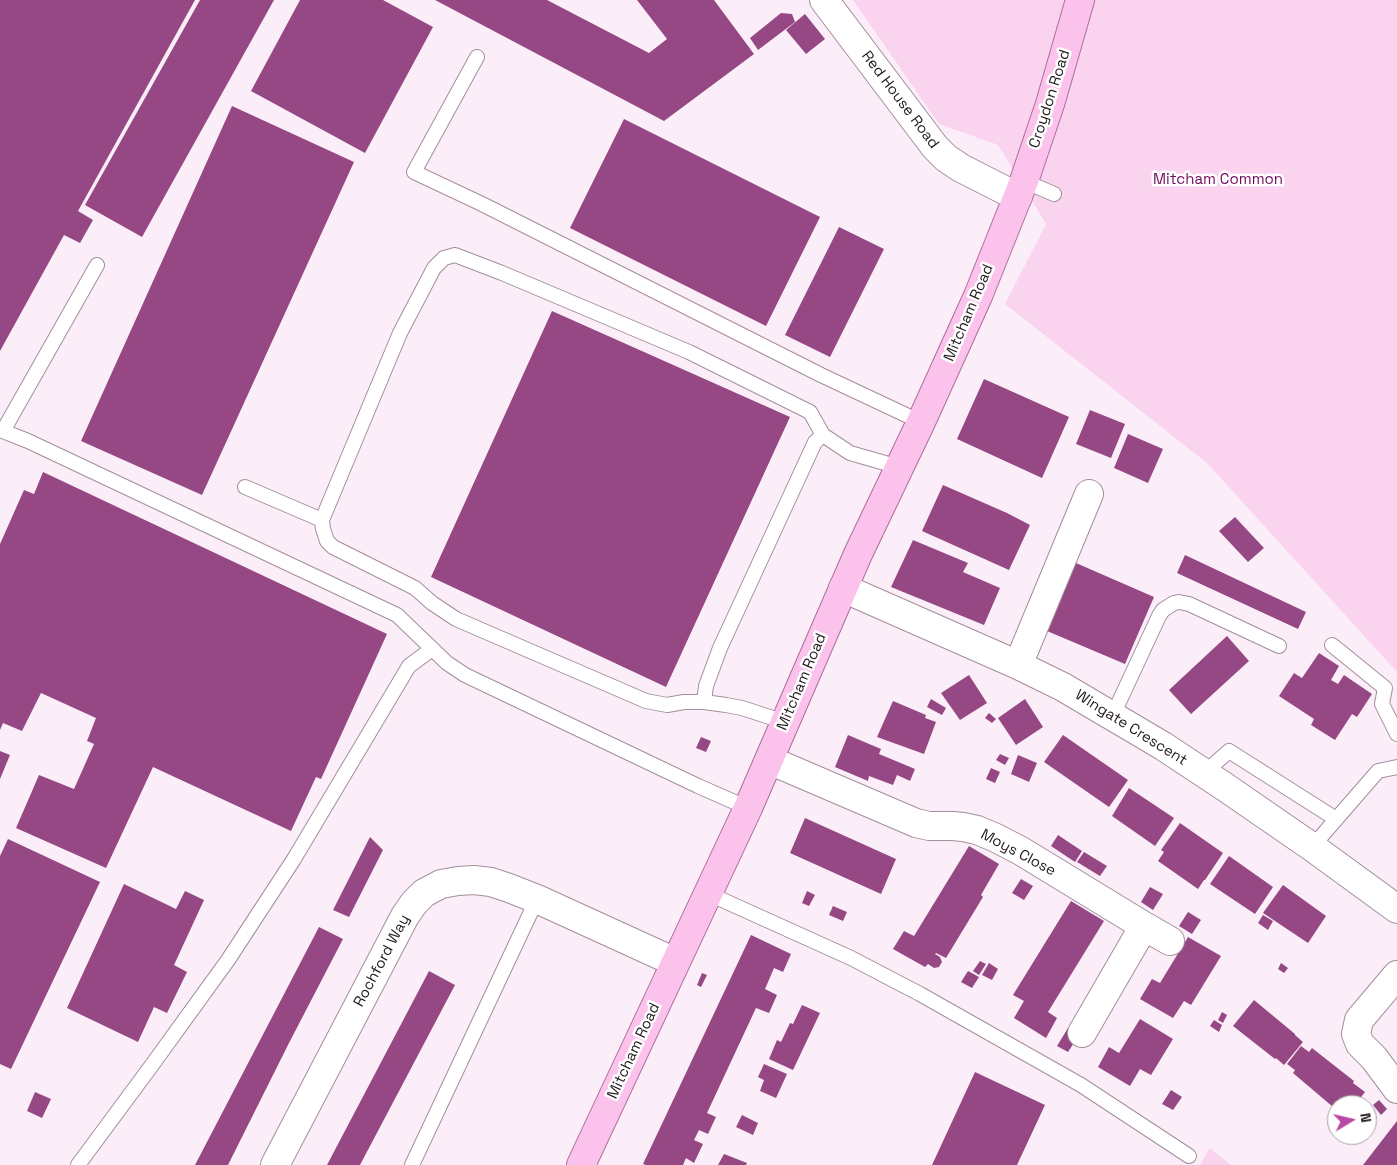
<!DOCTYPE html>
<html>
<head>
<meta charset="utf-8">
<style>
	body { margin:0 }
	#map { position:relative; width:1397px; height:1165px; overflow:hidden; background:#fceef8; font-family:"Space Grotesk",sans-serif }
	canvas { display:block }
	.north { position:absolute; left:1327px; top:1095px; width:50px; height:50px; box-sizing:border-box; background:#fff; border:1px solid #a7a3a5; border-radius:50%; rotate:81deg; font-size:14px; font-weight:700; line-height:20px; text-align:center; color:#221a1f }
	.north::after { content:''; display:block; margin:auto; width:18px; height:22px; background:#ba47a2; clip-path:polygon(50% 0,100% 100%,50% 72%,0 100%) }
</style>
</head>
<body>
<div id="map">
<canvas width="1397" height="1165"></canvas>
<div class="north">N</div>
</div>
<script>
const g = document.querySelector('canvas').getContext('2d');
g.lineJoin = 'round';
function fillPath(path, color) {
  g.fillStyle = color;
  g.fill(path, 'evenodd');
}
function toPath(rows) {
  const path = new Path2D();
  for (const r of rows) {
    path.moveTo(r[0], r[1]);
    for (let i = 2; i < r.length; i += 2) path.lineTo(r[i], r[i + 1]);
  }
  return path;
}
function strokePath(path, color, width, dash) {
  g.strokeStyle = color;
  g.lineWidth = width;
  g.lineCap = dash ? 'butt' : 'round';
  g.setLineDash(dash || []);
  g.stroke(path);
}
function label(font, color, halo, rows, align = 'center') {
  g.font = font + ' "Space Grotesk",sans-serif';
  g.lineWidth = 5;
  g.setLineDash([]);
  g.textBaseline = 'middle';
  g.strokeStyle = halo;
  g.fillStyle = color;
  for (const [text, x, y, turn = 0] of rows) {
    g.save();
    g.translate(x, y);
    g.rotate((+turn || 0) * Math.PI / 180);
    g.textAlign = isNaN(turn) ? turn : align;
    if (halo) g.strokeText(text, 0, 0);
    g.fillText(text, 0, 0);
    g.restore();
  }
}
const green = toPath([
	[853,0,1397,0,1397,672,1207,463,1005,304,1046,224,998,145,978,138,979,142,976,137,939,124],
	[1209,1149,1211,1149,1231,1165,1200,1165]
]);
const building = toPath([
	[0,0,195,0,78,211,93,220,80,243,64,235,0,351],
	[200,0,274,0,142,237,85,205],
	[300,0,383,0,433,27,365,153,251,91],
	[435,0,547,0,649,53,667,39,637,0,714,0,754,54,664,121],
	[781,13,792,14,795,22,758,50,750,38],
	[805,14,825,39,806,54,786,30],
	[232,106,354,162,202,495,81,441],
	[624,119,820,217,766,326,570,228],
	[839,227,884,249,830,357,785,335],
	[552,311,790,417,666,687,431,577],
	[984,379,1069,417,1042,478,957,439],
	[1090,410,1125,424,1111,458,1076,444],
	[1128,434,1163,449,1148,483,1114,468],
	[43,472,387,634,321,779,316,777,291,831,153,767,106,868,16,828,39,775,74,789,94,744,87,741,96,718,41,693,22,731,3,723,0,730,0,544,24,490,34,494],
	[943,485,1007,513,1030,525,1009,570,922,531],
	[1235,517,1264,548,1248,562,1219,531],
	[913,540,968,563,963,572,1000,588,984,625,891,587],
	[1185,555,1306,612,1298,629,1177,573],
	[1076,563,1154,597,1125,664,1047,631],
	[1227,636,1249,661,1191,714,1169,690],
	[1319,653,1339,666,1331,680,1338,684,1344,675,1372,694,1357,717,1352,714,1335,740,1311,725,1314,719,1279,696,1294,673,1302,678],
	[969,675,987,703,960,720,941,693],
	[931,699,946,708,942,715,927,707],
	[1025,699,1043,727,1016,745,998,718],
	[893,701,926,715,925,718,936,722,924,754,877,737],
	[989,713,996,719,992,723,985,718],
	[848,735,881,749,879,754,915,769,910,781,897,775,893,785,869,776,868,781,835,767],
	[1063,735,1128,780,1109,807,1044,762],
	[701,737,711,741,706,752,696,748],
	[0,751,10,755,0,779],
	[1000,754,1009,758,1005,765,996,760],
	[1018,755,1037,763,1029,782,1011,774],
	[991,768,1000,772,995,783,986,779],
	[1129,788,1174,818,1155,846,1112,816],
	[805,818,896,859,881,894,790,853],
	[1180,823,1223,853,1205,880,1204,880,1198,889,1158,861,1164,852,1161,850],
	[1058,835,1082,851,1075,862,1051,846],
	[370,837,383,850,349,917,333,910],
	[8,839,100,882,11,1069,0,1064,0,856],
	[969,846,999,864,981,895,983,897,946,958,936,953,935,954,940,957,942,962,939,967,934,968,928,964,925,967,893,949,904,931,914,936],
	[1084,852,1107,866,1100,876,1077,862],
	[1229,856,1273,887,1255,914,1210,884],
	[1021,879,1033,886,1024,900,1012,893],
	[124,884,176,909,185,891,204,900,174,965,187,972,167,1013,154,1007,138,1042,67,1008],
	[1283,885,1326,916,1308,943,1263,913],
	[1150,887,1163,894,1153,910,1141,902],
	[807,891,815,895,809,906,802,903],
	[1071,901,1104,921,1048,1012,1057,1018,1046,1038,1014,1018,1024,1001,1013,995],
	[833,906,847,912,843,921,829,915],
	[1188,912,1201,920,1192,934,1179,926],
	[1263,915,1273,921,1268,930,1258,923],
	[319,927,343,939,289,1043,228,1165,195,1165],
	[751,935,791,954,783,972,774,968,765,989,777,995,769,1013,756,1008,707,1113,716,1117,708,1134,699,1130,694,1140,703,1144,694,1163,686,1158,683,1165,646,1165,643,1164],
	[1188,937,1221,956,1191,1005,1184,1001,1173,1018,1140,999,1152,979,1160,983],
	[980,961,986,964,979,975,973,971],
	[989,963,998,969,992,980,982,975],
	[1281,963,1288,968,1284,973,1278,969],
	[429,971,455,985,360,1165,327,1165],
	[968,971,979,977,972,988,961,982],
	[702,973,707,975,701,987,697,985],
	[1254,1000,1295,1034,1295,1035,1303,1042,1284,1065,1276,1058,1275,1059,1233,1026],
	[802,1005,820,1013,793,1070,769,1059,777,1040,781,1042,790,1023,793,1024],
	[1222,1012,1227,1015,1223,1023,1218,1020],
	[1140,1019,1173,1039,1151,1075,1140,1069,1130,1086,1098,1067,1109,1047,1119,1053],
	[1214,1020,1222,1025,1219,1032,1210,1026],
	[1068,1028,1079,1035,1068,1052,1057,1046],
	[1301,1046,1309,1052,1312,1048,1354,1081,1353,1083,1365,1092,1355,1105,1337,1105,1337,1109,1334,1106,1333,1107,1293,1073,1295,1070,1287,1064],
	[764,1064,787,1074,776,1098,760,1091,764,1080,758,1077],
	[975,1072,1045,1105,1017,1165,932,1165],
	[1171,1090,1182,1097,1173,1110,1162,1104],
	[35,1092,51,1099,42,1118,27,1111],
	[1379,1100,1387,1109,1381,1115,1373,1105],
	[742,1115,758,1123,753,1135,736,1127],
	[1397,1121,1397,1165,1363,1165],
	[724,1154,747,1163,746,1165,718,1165]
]);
const service = toPath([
	[477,57,414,172,482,204,821,375,921,422],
	[1024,181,1054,194],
	[0,430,28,441,397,615,447,663,465,675,698,786,748,808],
	[3,431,97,265],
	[245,487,322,520],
	[1332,645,1385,688,1382,704,1397,734],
	[704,702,706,686,720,648,815,442,823,435],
	[1113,715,1159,616,1163,610,1174,603,1179,602,1189,604,1279,646],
	[785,722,742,708,726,705,704,702,684,702,667,705,646,701,456,619,432,603,415,588,333,547,327,541,323,529,322,520,400,333,434,268,444,258,455,255,502,273,689,352,810,412,823,435,850,453,899,467],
	[1204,773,1229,751,1336,819],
	[1312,847,1378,771,1397,767],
	[707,893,851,958,920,994,1081,1085,1189,1156],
	[78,1165,152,1065,228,960,294,859,409,666,432,649],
	[412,1165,537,899]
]);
const minor = toPath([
	[824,0,935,147,946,158,961,168,1018,197],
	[843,588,1018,665,1063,687,1163,746,1225,787,1312,847,1397,909],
	[1018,665,1089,494],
	[769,760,916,823,929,826,953,826,963,827,977,830,996,838,1021,851,1144,926,1082,1033],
	[1144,926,1170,941],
	[1397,975,1359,1020,1356,1034,1360,1044,1374,1058,1397,1089],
	[275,1165,405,916,414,903,424,893,441,884,458,881,474,880,491,882,509,888,537,899,675,962]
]);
const primary = toPath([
	[581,1165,748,808,858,554,921,422,978,296,1024,181,1050,104,1080,0]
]);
const streetNames = [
	["Croydon Road",1050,99,-72],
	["Red House Road",900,100,53],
	["Mitcham Road",969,313,-67],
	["Mitcham Road",802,682,-67],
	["Wingate Crescent",1131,728,32],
	["Moys Close",1018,853,28],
	["Rochford Way",382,961,-62],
	["Mitcham Road",634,1051,-65]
];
const parkNames = [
	["Mitcham Common",1218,180]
];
fillPath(green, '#fad4ef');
fillPath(building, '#954883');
strokePath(service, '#a38e9c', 16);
strokePath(minor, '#a38e9c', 30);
strokePath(primary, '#ad6d9c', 30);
strokePath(service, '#fff', 14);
strokePath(minor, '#fff', 28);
strokePath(primary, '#fbc2ec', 28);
label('15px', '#221a1f', '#fff', streetNames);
label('15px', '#710a60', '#fff', parkNames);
</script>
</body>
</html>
